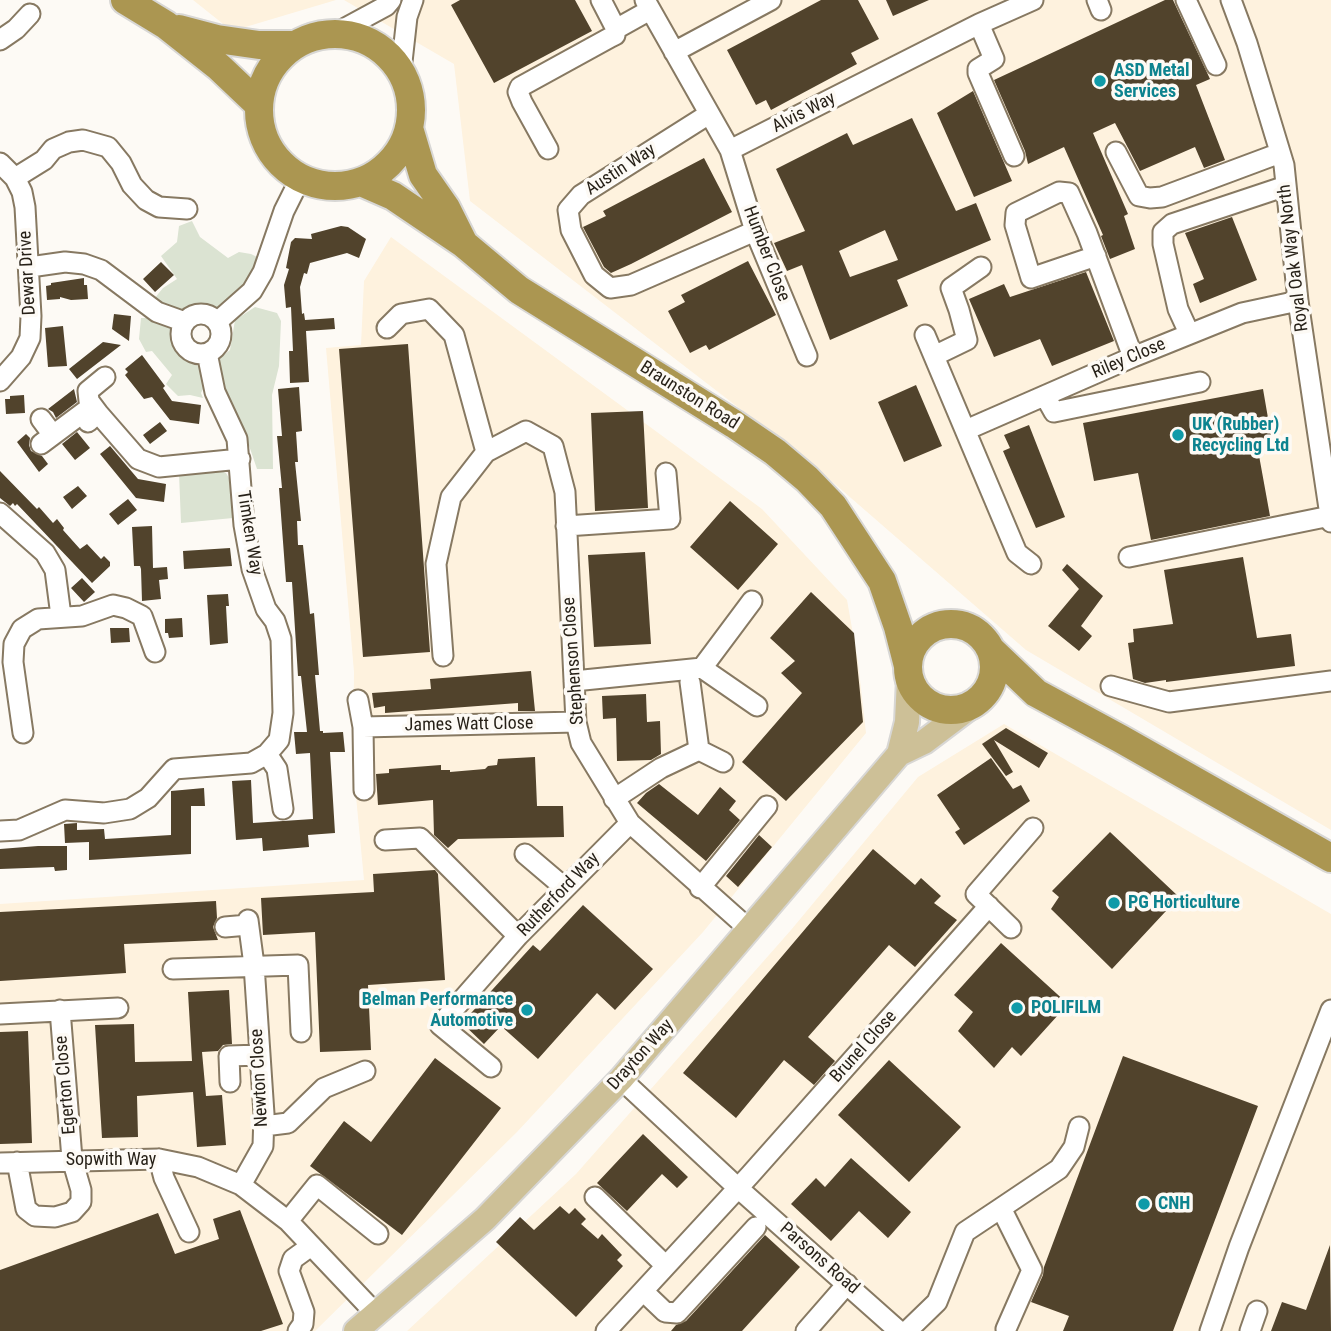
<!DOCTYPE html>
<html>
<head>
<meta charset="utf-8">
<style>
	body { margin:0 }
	canvas { display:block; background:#fdfaf5 }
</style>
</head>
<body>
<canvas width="1331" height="1331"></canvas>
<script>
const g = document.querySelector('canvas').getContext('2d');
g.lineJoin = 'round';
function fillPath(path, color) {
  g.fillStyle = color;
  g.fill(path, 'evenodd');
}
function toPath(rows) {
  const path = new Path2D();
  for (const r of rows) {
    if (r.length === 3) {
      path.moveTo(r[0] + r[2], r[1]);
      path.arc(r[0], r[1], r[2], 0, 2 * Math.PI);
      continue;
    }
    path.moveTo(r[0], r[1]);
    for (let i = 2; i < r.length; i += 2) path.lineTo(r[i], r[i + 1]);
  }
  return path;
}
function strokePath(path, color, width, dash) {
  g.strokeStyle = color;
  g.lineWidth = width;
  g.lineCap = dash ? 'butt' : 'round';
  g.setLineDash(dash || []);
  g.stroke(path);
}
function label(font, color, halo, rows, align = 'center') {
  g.font = font + ' "Roboto Condensed",sans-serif';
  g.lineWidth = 7;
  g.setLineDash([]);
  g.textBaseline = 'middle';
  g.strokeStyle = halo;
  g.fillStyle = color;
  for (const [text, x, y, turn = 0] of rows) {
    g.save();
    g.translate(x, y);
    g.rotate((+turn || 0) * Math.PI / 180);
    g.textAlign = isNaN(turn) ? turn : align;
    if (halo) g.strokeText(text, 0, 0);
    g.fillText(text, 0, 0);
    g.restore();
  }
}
const built = toPath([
	[193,0,336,0,232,31],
	[344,0,1331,0,1331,830,1026,650,813,465,470,201,454,64],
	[391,237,762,509,847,600,858,662,866,733,703,932,517,1132,315,1331,0,1331,0,904,364,880,353,765,354,672,326,348,361,345,364,281],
	[1004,724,1331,914,1331,1331,407,1331,576,1174,791,930,918,777]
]);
const green = toPath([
	[192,221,200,237,228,258,239,252,251,254,259,258,251,279,227,304,217,308,209,305,175,312,154,299,163,288,177,279,161,256,177,242,179,226],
	[255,307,277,313,281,321,279,366,272,395,273,469,257,469,240,419,230,408,219,373,220,358,230,350,235,320],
	[141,318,152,318,173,330,172,338,181,356,200,367,205,385,201,393,203,398,190,395,178,396,166,384,172,375,152,351,146,352,139,339],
	[221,471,226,473,229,478,233,518,181,523,179,473]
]);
const building = toPath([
	[460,0,575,0,592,31,494,83,451,5],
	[821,0,858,0,879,39,851,53,857,64,771,110,766,100,756,105,727,50],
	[886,0,929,0,893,16],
	[1165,0,1173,0,1210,79,1196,85,1225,160,1204,168,1195,147,1140,171,1115,123,1093,133,1128,214,1124,216,1135,249,1110,259,1101,236,1103,235,1064,147,1028,164,1025,151,994,80],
	[973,91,1012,181,974,197,937,113],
	[912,118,956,211,976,203,991,240,897,280,908,306,830,340,802,265,787,271,774,243,805,231,776,169,847,133,853,145],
	[885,230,898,260,850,277,839,251],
	[704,158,732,212,631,264,611,273,604,267,583,227,606,216,603,211],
	[1232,217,1257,280,1200,303,1193,284,1204,279,1185,233],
	[341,226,348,227,366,239,359,258,347,253,310,263,307,274,304,273,300,287,302,314,304,313,305,320,334,318,335,329,306,331,309,382,290,383,289,351,293,351,291,307,286,308,284,285,289,269,286,268,291,242,295,238,312,239,311,234],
	[748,261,776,315,709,350,706,345,690,353,668,311,685,302,681,295],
	[161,262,174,275,155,292,143,279],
	[1086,272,1114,341,1052,366,1040,339,994,357,969,299,1004,284,1010,297],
	[84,278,84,285,87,285,88,299,71,300,60,297,60,299,47,300,46,286,51,285,51,283],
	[114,314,131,316,129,341,112,329],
	[63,326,67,366,48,367,45,328],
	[103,342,121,345,77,379,69,369],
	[408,344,430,652,363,657,339,349],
	[142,355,165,386,163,388,172,401,201,405,199,424,170,420,152,397,144,399,125,375,128,372,125,369],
	[916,385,942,446,904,462,878,402],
	[299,387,302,431,296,432,298,462,295,462,301,521,297,521,298,545,303,545,310,614,314,613,319,675,315,675,320,731,323,731,323,733,343,732,345,752,330,752,335,833,308,835,309,847,263,851,262,838,236,840,232,781,251,780,253,823,313,819,310,753,296,754,294,732,307,732,301,676,298,676,292,582,286,582,279,488,282,488,277,436,282,436,278,389],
	[74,389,77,402,56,418,53,412,48,409],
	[1263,389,1273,447,1258,450,1270,516,1151,540,1138,473,1094,481,1083,423],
	[24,395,25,413,6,414,5,399,10,399,10,396],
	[643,411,648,508,595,511,591,413],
	[160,422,167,431,150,444,143,435],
	[1029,425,1065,517,1036,528,1003,451,1010,448,1004,435],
	[77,432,90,448,75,460,62,444],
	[26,434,30,438,29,445,31,451,42,456,48,464,39,472,17,442],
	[110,446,138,479,166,484,164,502,136,498,100,454],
	[0,471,37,509,39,507,53,523,57,519,64,528,63,530,80,549,87,544,101,559,104,556,110,562,110,566,92,583,17,504,15,506,13,503,10,506,0,498],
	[78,486,87,496,72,509,63,497],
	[128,499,137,510,118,525,109,514],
	[730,501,778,544,738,590,690,547],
	[152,526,153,568,167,567,168,579,159,580,161,599,142,601,141,569,140,566,134,566,132,527],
	[230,548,232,566,184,569,183,551],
	[645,552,651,644,594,647,588,555],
	[1243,557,1257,638,1291,634,1295,666,1166,682,1166,680,1145,683,1133,679,1128,643,1134,642,1133,629,1173,624,1164,570],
	[1067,564,1103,596,1081,626,1092,636,1079,651,1048,626,1079,589,1062,570],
	[82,578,95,592,84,602,71,588],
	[811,592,854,633,863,722,786,801,742,762,802,693,781,673,795,661,770,638],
	[228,594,229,606,226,606,228,643,210,645,207,595],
	[182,618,183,637,169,638,168,633,165,633,165,619],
	[110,628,129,628,130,642,111,643],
	[531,671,535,711,518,711,518,703,385,713,385,706,374,708,372,693,431,689,430,679],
	[646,694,647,722,660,721,661,754,651,760,617,761,616,718,603,719,602,696],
	[1006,728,1048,753,1039,768,994,740,1013,772,1006,776,982,744],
	[535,757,537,806,563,806,564,837,458,839,448,848,434,835,433,800,378,805,376,774,389,773,389,769,441,765,441,770,450,770,450,772,485,769,488,766,497,765,498,759],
	[991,758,1013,789,1021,785,1030,801,964,845,955,832,960,829,937,795],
	[659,784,698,815,720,787,736,801,729,810,740,820,706,861,637,803,646,793],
	[204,788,205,806,191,806,191,854,89,860,89,842,65,843,64,824,77,823,77,830,104,829,105,839,171,835,171,791],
	[1110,832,1179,897,1112,969,1051,909,1059,897,1052,891],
	[759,835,772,847,738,887,726,876],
	[38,846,67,846,67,870,55,871,54,867,0,869,0,849],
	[873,849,915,885,921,878,941,896,934,903,957,920,915,967,889,945,808,1037,835,1061,814,1085,784,1060,736,1118,683,1073],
	[435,870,438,874,445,980,368,985,371,1050,320,1052,315,932,263,935,261,898,374,892,373,874],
	[216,901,217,918,213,927,218,940,124,944,126,973,0,981,0,912],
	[583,905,653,969,615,1010,597,993,538,1059,501,1026,484,1044,462,1023,533,945,540,951],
	[1001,943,1068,1004,1021,1056,1012,1047,994,1068,958,1031,973,1012,954,995],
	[229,990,232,1044,223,1045,218,1051,202,1052,206,1096,222,1095,226,1145,197,1147,193,1092,137,1096,138,1137,102,1138,95,1025,134,1024,135,1062,192,1061,188,992],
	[28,1031,32,1143,0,1144,0,1032],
	[1123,1056,1258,1106,1173,1331,1063,1331,1069,1316,1031,1302,1043,1275,1044,1267],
	[435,1058,501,1108,402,1235,310,1166,344,1121,371,1142],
	[889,1060,961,1127,909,1182,838,1115],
	[643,1134,688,1177,677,1188,662,1174,627,1211,597,1183],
	[851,1158,911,1212,888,1238,859,1211,831,1241,791,1204,816,1178,825,1187],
	[560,1206,569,1214,575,1208,586,1219,581,1224,598,1239,602,1234,622,1255,617,1260,623,1266,576,1317,496,1242,520,1217,534,1230],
	[240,1210,283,1324,261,1331,0,1331,0,1270,158,1213,175,1254,219,1239,213,1219],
	[765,1235,800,1267,742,1331,671,1331,676,1325,686,1321],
	[1330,1245,1331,1331,1271,1331,1282,1302,1306,1310]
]);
const minor = toPath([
	[601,0,616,29,650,10],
	[645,0,730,150,979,24,1033,0],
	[1097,0,1101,10],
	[1186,0,1216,65],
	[1231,0,1247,43,1284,165,1298,301,1331,522],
	[979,24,994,59,978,69,978,73,1014,156],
	[336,33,386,6,391,0],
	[0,40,16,29,30,14],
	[674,52,771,0],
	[401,71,407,17,413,0],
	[709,114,581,195,568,210,571,230,594,275,610,288,631,285,755,231],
	[548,149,522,102,518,92,520,87,611,37,615,35,616,29],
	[730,150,755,231,807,356],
	[1116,152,1139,196,1150,198,1162,197,1280,153],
	[0,163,15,178,22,192,25,207,31,316,30,338,21,357,0,381],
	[15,178,44,160,53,149,69,142,83,140,108,147,121,163,132,185,146,200,159,207,187,209],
	[1096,256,1031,278,1015,225,1016,213,1059,192,1069,193,1087,233,1133,357],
	[30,267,65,262,84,264,101,270,157,312,185,322],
	[201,334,20],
	[217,322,252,291,263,272,284,211,300,179],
	[387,328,401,314,429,309,454,335,486,452],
	[1189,333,1178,309,1163,244,1163,232,1172,224,1286,186],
	[925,335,1017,553,1031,564],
	[934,356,967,340,959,310,951,288,981,267],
	[1045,396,1054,412,1200,382],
	[98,413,89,401,88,391,105,377],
	[41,419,53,435],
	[88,422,98,413,138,459,159,467,240,459],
	[966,430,1133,357,1242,313,1298,301],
	[41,444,92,406],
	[0,513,45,553,55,570,61,616],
	[566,526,670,519,666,473],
	[1129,557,1330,516],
	[443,656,436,564,451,497,486,452,526,431,553,446,565,492,576,722,581,743,630,823,750,930],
	[702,668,752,601],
	[574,681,702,668,757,706],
	[690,682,699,750,723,762],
	[1111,686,1169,702,1331,681],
	[358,700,363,727,364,790],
	[363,727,576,722],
	[23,733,13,662,14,644,22,629,38,619,82,616,113,605,126,608,142,616,155,652],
	[267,754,277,769,283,809],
	[614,799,661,768,699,750],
	[0,831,19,830,65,810,104,813,130,809,148,798,174,769,251,763,267,754,279,740,283,713,281,639,275,621,266,609,252,569,244,525,237,439,215,392,207,353],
	[385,840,420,838,518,936],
	[525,854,565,888],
	[700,888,767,806],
	[225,927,248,925],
	[1011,928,976,894,1033,828],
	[173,969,298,965,301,1032],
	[0,1014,118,1008],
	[491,1067,440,1025,518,936,630,823],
	[621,1079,738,1188,899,1331],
	[230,1082,229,1056,260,1055],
	[264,1126,288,1123,324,1088,365,1071],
	[159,1159,164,1178,189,1232],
	[17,1162,26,1209,35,1216,55,1217,72,1212,81,1202,81,1190,72,1159,60,1010],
	[0,1163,159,1159,198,1167,241,1185,288,1221,376,1314],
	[241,1185,263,1146,264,1114,254,965,248,920],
	[595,1197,666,1266],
	[1001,1208,1059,1169,1074,1147,1079,1127],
	[288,1221,317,1185,378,1234],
	[643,1291,665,1312,677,1313,756,1227],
	[298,1331,303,1324,304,1312,289,1271,293,1259,311,1246],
	[606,1331,750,1175,989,906],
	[806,1331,847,1284],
	[907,1331,937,1302,965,1232,1001,1208,1032,1270,1006,1329],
	[1210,1331,1239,1247,1331,1010],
	[1250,1331,1257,1311]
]);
const major = toPath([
	[899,754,907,722,909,679],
	[356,1331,485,1219,621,1079,899,754,924,742,973,705]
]);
const highway = toPath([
	[125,0,166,25,219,67,258,104],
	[179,29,217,39,259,45,294,45],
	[335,110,76],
	[409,128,423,175,446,208,463,242],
	[361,182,393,196,464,244,519,290,734,424,775,452,807,479,833,506,882,581,898,627,908,666],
	[951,667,43],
	[992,651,1036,693,1121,739,1331,858]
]);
const markers = [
	[1100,81,7,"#0f9aa8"],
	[1178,435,7,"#0f9aa8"],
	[1114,903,7,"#0f9aa8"],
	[1017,1008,7,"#0f9aa8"],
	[527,1010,7,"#0f9aa8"],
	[1144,1204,7,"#0f9aa8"]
];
const cultureNames = [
	["ASD Metal",1114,71],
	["Services",1114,92],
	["UK (Rubber)",1192,425],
	["Recycling Ltd",1192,446],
	["PG Horticulture",1128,903],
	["Belman Performance",513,1000,"right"],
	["Automotive",513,1021,"right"],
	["POLIFILM",1031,1008],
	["CNH",1158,1204]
];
const streetNames = [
	["Alvis Way",804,113,-27],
	["Austin Way",621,170,-33],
	["Humber Close",766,254,69],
	["Royal Oak Way North",1294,258,-97],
	["Dewar Drive",28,273,-93],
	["Riley Close",1129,359,-23],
	["Braunston Road",689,396,32],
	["Timken Way",249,533,81],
	["Stephenson Close",574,661,-94],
	["James Watt Close",469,725,-1],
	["Rutherford Way",559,895,-46],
	["Brunel Close",864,1047,-48],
	["Drayton Way",641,1055,-48],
	["Newton Close",260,1078,-93],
	["Egerton Close",66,1085,-95],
	["Sopwith Way",111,1160],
	["Parsons Road",819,1259,41]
];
fillPath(built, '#fef2de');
fillPath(green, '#dbe3d2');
fillPath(building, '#51432c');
strokePath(minor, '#877962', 23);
strokePath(major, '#d8d7d5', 28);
strokePath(highway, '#d8d7d5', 32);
strokePath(minor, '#fff', 19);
strokePath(major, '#cdc097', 24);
strokePath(highway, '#ab9651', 28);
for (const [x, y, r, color] of markers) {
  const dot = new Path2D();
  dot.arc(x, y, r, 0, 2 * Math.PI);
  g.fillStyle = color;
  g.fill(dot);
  strokePath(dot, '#fdfaf5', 2.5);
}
label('bold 18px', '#0d838f', '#fdfaf5', cultureNames, 'left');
label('18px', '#251f16', '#fdfaf5', streetNames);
</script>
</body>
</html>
